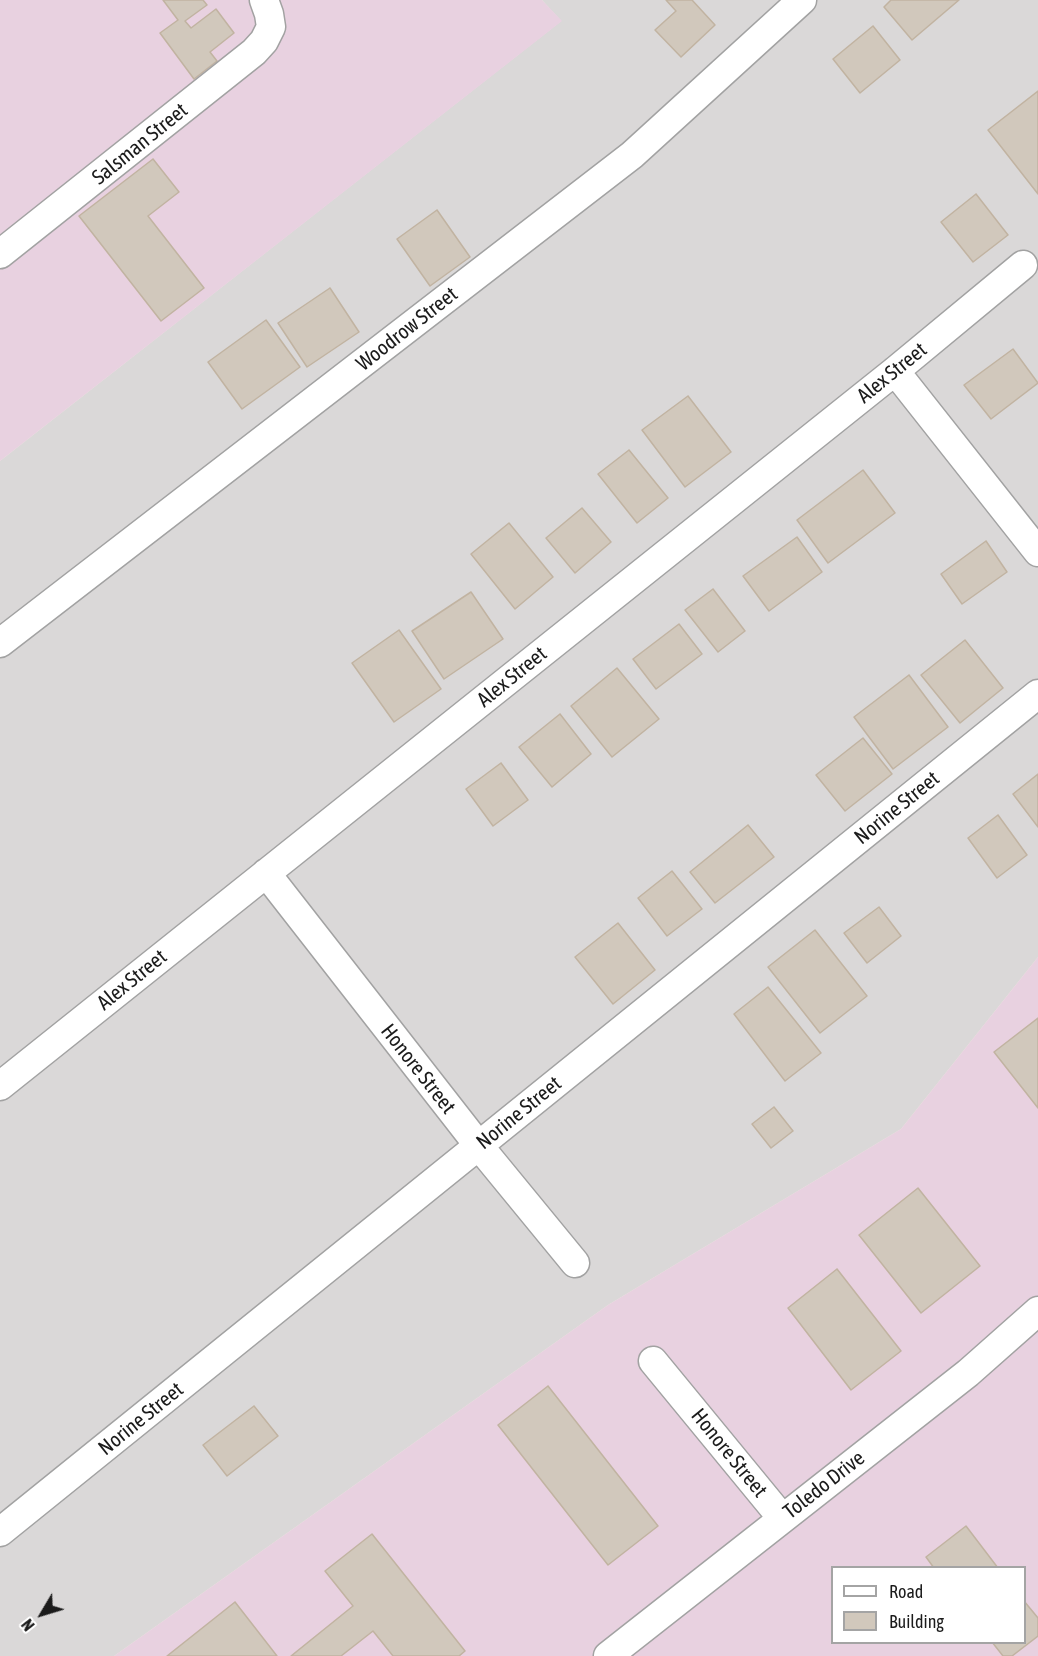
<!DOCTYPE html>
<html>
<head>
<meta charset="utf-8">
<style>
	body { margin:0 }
	#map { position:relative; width:1038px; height:1656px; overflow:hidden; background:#eeebdf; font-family:"Asap Condensed",sans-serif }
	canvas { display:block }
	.legend { position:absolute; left:831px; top:1566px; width:195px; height:78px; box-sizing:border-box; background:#fff; border:2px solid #a4a4a4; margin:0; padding:8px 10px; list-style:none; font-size:18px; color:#1b1b1b }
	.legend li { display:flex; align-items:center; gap:12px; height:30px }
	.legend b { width:30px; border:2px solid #a4a4a4 }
	.north { position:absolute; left:12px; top:1584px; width:60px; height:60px; -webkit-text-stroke:4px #fff; paint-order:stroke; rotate:232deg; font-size:16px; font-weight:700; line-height:24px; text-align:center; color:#1b1b1b }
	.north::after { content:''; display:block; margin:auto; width:21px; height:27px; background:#1b1b1b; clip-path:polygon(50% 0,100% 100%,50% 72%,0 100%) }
</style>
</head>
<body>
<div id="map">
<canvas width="1038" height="1656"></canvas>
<ul class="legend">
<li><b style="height:8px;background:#fff"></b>Road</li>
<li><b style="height:16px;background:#d1c8bc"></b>Building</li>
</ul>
<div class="north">N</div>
</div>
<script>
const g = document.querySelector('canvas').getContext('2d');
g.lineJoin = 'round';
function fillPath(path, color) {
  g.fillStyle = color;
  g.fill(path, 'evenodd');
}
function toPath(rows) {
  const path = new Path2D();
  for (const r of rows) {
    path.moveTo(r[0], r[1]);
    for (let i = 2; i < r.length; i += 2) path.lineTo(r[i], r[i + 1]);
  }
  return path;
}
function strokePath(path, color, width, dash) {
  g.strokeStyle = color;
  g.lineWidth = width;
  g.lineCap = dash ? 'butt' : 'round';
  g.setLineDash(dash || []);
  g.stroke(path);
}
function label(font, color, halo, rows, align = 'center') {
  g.font = font + ' "Asap Condensed",sans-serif';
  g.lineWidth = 5;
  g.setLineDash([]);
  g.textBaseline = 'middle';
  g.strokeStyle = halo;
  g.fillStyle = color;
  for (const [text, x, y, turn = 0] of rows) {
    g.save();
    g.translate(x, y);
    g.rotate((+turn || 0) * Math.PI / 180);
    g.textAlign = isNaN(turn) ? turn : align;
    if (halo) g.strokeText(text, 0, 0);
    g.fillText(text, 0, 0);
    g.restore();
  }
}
const residential = toPath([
	[542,0,1038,0,1038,957,901,1129,608,1305,114,1656,0,1656,0,461,561,21]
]);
const industrial = toPath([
	[0,0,542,0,562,21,0,461],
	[1038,957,1038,1656,114,1656,608,1305,901,1129],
	[832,1568,1024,1568,1024,1642,832,1642]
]);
const building = toPath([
	[163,0,203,0,207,5,185,21,191,28,216,9,234,33,210,52,217,61,194,79,160,33,178,20,163,0],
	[666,0,692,0,715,25,681,57,655,30,676,11,666,0],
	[891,0,959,0,912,40,884,7,891,0],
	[873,26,900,60,860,93,833,59,873,26],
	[1038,91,1038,194,988,130,1038,91],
	[153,159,179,192,148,216,204,288,161,321,79,216,153,159],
	[976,194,1008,235,973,262,941,222,976,194],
	[437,210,470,257,430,286,397,239,437,210],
	[330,288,359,332,307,367,278,323,330,288],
	[266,320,300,367,242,409,208,362,266,320],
	[1013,349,1038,383,991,419,964,385,1013,349],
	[688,396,731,452,685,487,642,430,688,396],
	[629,450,668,498,637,523,598,474,629,450],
	[863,470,895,513,828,563,797,520,863,470],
	[582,508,611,542,575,573,546,538,582,508],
	[509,523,553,577,515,609,471,554,509,523],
	[797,537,822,572,769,611,743,576,797,537],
	[986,541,1007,572,962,604,941,574,986,541],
	[713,589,745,631,718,652,685,610,713,589],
	[471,592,503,639,444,679,412,631,471,592],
	[679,624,702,654,656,689,633,659,679,624],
	[399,630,441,689,394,722,352,663,399,630],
	[965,640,1003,688,960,723,921,675,965,640],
	[617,668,659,719,612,757,571,706,617,668],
	[909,675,948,727,893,769,854,717,909,675],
	[560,714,591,754,552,787,519,747,560,714],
	[863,738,892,774,845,811,816,775,863,738],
	[501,763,528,800,493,826,466,789,501,763],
	[1038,774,1038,827,1013,794,1038,774],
	[998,815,1027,855,997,878,968,838,998,815],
	[748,825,774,857,715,903,690,872,748,825],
	[672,871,702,909,667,936,638,898,672,871],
	[879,907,901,936,867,963,844,933,879,907],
	[618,923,655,970,613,1004,575,957,618,923],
	[815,930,867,996,820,1033,768,967,815,930],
	[768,987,821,1053,785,1081,734,1014,768,987],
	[1038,1018,1038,1108,994,1052,1038,1018],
	[774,1107,793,1131,771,1148,752,1124,774,1107],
	[918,1188,980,1266,921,1313,859,1235,918,1188],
	[837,1269,901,1351,851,1390,788,1308,837,1269],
	[548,1386,658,1526,608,1565,498,1425,548,1386],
	[254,1406,278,1436,227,1476,203,1445,254,1406],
	[966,1526,998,1568,934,1568,926,1557,966,1526],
	[372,1534,465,1651,459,1656,393,1656,373,1631,341,1656,291,1656,353,1606,325,1571,372,1534],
	[1024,1601,1038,1618,1038,1636,1012,1656,1003,1656,992,1642,1024,1642,1024,1601],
	[235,1602,277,1656,167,1656,235,1602]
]);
const street = toPath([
	[0,254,254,52,264,41,271,27,269,14,264,0],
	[895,371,1038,552],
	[0,643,632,155,802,0],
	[266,873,479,1146,575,1263],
	[0,1086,895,371,1023,265],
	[653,1361,782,1518],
	[0,1532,1038,694],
	[608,1656,968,1373,1038,1311]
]);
const streetNames = [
	["Salsman Street",140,144,-39],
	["Woodrow Street",407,329,-38],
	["Alex Street",892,373,-39],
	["Alex Street",512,677,-39],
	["Norine Street",897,808,-39],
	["Alex Street",132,980,-39],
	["Honore Street",418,1069,52],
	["Norine Street",519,1113,-39],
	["Norine Street",141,1419,-39],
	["Honore Street",729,1453,51],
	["Toledo Drive",824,1485,-38]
];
fillPath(residential, '#dad8d8');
fillPath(industrial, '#e8d1e0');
fillPath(building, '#d1c8bc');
strokePath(building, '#c1b3a1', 1.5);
strokePath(street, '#a2a2a2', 31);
strokePath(street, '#fff', 28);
label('21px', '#1b1b1b', '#fff', streetNames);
</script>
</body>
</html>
